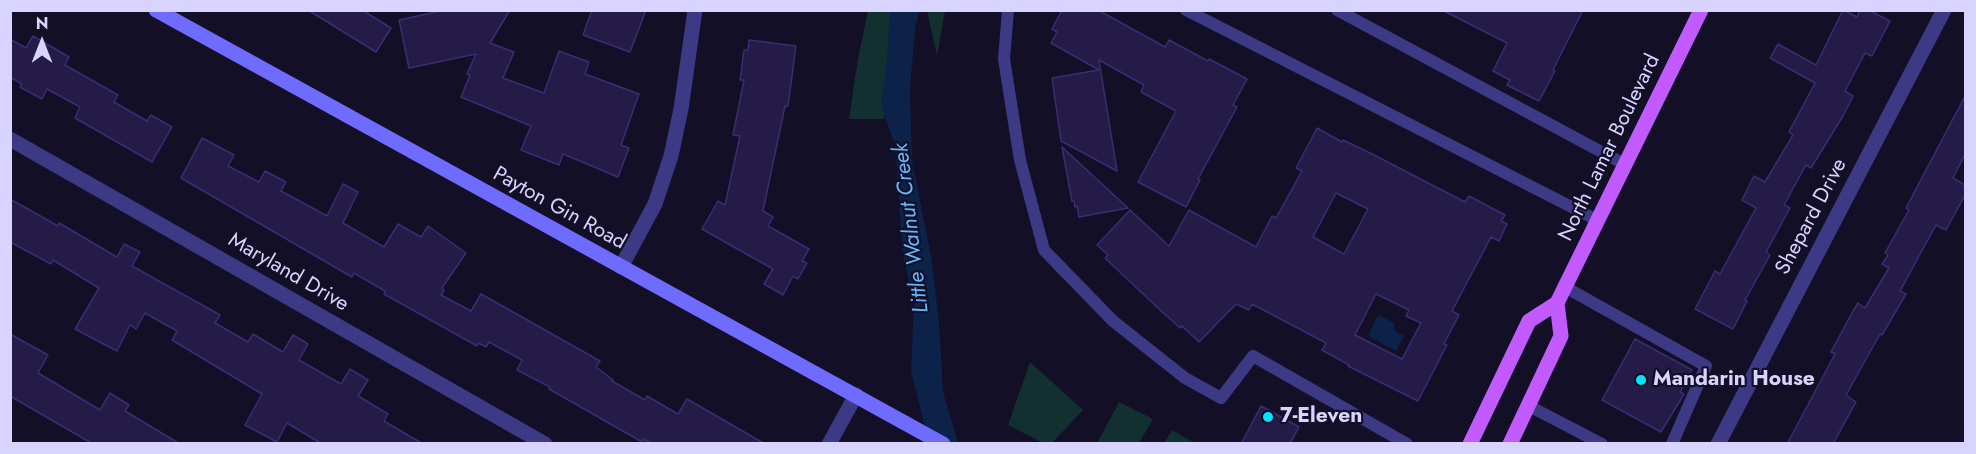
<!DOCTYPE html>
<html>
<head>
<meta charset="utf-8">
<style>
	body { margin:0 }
	#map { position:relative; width:1976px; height:454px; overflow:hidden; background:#130f26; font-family:Jost,sans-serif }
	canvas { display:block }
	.frame { position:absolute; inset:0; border:12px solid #d9d4ff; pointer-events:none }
	.north { position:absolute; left:12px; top:12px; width:60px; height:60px; -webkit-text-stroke:4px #130f26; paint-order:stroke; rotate:0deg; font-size:16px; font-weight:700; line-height:24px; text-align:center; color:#d9d4ff }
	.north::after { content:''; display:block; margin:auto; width:21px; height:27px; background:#d9d4ff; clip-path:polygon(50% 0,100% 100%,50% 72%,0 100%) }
</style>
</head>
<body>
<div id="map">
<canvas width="1976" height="454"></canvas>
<div class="frame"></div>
<div class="north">N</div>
</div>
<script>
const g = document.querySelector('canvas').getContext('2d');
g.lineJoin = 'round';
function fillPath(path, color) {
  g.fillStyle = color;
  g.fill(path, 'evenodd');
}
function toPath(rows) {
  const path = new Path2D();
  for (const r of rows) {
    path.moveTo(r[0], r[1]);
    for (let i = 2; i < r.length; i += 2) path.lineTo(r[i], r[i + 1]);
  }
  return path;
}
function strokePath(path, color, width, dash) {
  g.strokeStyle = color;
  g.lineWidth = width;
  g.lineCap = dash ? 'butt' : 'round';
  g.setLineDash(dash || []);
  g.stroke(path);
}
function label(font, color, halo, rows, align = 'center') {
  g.font = font + ' Jost,sans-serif';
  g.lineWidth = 4.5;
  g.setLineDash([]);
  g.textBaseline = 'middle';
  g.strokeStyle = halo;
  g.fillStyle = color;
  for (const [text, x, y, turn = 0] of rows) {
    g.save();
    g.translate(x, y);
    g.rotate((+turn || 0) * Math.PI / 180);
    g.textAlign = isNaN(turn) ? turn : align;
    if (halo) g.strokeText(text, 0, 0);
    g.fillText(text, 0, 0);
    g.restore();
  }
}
const green = toPath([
	[868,11,916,11,891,77,884,119,849,119,858,58],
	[927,11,945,11,937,56],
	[1030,362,1083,410,1052,443,1043,443,1008,425],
	[1119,402,1153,419,1139,443,1097,443],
	[1172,430,1195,443,1164,443]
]);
const water = toPath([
	[890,11,919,11,915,29,910,90,912,161,932,261,939,322,943,392,958,443,929,443,911,372,914,301,903,256,895,145,881,105,887,57],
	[1378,315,1394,323,1395,331,1404,336,1396,351,1368,336]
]);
const building = toPath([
	[308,10,362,10,391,28,376,52,308,10],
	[445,10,510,10,490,43,514,52,503,78,544,93,559,51,589,62,585,74,639,94,621,145,629,148,618,177,563,154,559,165,521,150,531,126,461,97,470,75,467,74,476,54,409,68,399,20,445,10],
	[592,10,646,10,630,52,583,35,592,10],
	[1062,10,1098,10,1165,47,1169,40,1208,61,1209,59,1247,79,1233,105,1237,107,1198,179,1200,180,1186,207,1138,182,1176,111,1141,92,1144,85,1099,60,1117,171,1061,141,1052,78,1099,70,1051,43,1057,32,1052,29,1062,10],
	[1442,10,1583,10,1553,70,1555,71,1539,101,1507,85,1510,80,1493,71,1507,43,1442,10],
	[1843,10,1857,17,1860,10,1868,10,1890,21,1872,56,1865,53,1845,91,1853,96,1843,116,1811,168,1806,165,1784,205,1790,208,1766,252,1770,255,1745,300,1747,301,1733,329,1695,309,1715,271,1720,274,1756,208,1742,200,1754,176,1765,182,1793,135,1789,132,1815,83,1770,58,1778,44,1816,65,1843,10],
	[33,36,69,57,65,65,118,95,114,102,147,121,151,115,172,127,152,162,75,118,80,107,47,89,42,99,20,87,22,84,10,77,10,39,26,48,33,36],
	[749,40,796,46,788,106,785,106,763,211,773,217,768,226,809,249,802,261,807,263,798,279,793,276,783,295,764,284,773,269,702,229,718,201,725,205,740,136,733,135,744,80,740,80,744,50,748,50,749,40],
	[1965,96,1965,154,1953,178,1965,185,1965,195,1946,230,1936,225,1900,291,1906,294,1882,335,1880,334,1846,395,1856,402,1833,444,1787,444,1835,354,1831,352,1853,311,1858,303,1865,308,1889,268,1882,264,1888,255,1885,253,1909,210,1906,208,1965,96],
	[1317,128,1342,142,1343,140,1374,155,1465,202,1469,196,1505,215,1501,221,1507,224,1499,241,1491,237,1452,311,1459,315,1444,344,1447,345,1418,401,1348,366,1349,365,1322,350,1326,343,1252,304,1249,310,1236,304,1199,342,1182,326,1180,328,1160,310,1105,258,1108,255,1097,245,1130,210,1169,246,1189,210,1256,247,1272,216,1276,218,1302,171,1296,168,1317,128],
	[1336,193,1368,209,1344,254,1313,237,1336,193],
	[1376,294,1409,310,1406,316,1421,323,1402,359,1355,335,1376,294],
	[202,138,234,155,228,166,259,182,265,171,286,182,281,191,327,216,343,184,358,192,343,223,384,247,398,224,421,237,428,226,466,253,442,288,444,290,441,295,471,311,481,294,600,361,596,367,613,380,612,381,645,400,647,396,678,414,687,399,765,444,652,444,644,439,642,442,549,389,550,387,517,370,522,360,489,342,486,347,478,343,477,346,384,294,385,291,354,273,352,277,181,178,202,138],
	[1062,147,1128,208,1079,217,1077,206,1075,207,1074,201,1072,201,1062,147],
	[10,199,58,226,59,223,117,257,124,244,140,252,132,266,220,315,215,323,248,342,253,334,283,352,293,335,308,344,299,360,341,384,350,369,368,380,358,396,388,414,384,421,423,444,322,444,287,423,277,442,245,425,262,394,172,340,177,331,145,313,136,329,130,325,117,351,75,329,99,288,53,260,51,264,10,242,10,199],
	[10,334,48,355,38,373,100,410,110,393,129,405,125,411,180,444,93,444,10,396,10,334],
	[1635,339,1692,370,1680,392,1684,394,1661,432,1602,400,1635,339],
	[1261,406,1299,427,1290,444,1241,444,1261,406]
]);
const lane = toPath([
	[1008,10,1004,59,1020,160,1044,250,1113,321,1185,378,1221,398,1253,356,1407,444],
	[1186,10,1597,220],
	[1337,10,1624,164],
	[1565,287,1706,366,1672,444],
	[1529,406,1602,444]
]);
const street = toPath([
	[10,139,545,444],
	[621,267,655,204,671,156,681,109,695,10],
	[829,444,856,395],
	[1718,444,1944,10]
]);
const secondary = toPath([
	[156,10,943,444]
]);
const primary = toPath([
	[1470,444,1529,321,1557,303,1701,10],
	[1510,444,1561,336,1557,303]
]);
const markers = [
	[1641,380,6,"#00e5ff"],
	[1268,417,6,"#00e5ff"]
];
const streetNames = [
	["North Lamar Boulevard",1610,148,-64],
	["Payton Gin Road",559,209,29],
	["Shepard Drive",1812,217,-62],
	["Maryland Drive",288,273,30]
];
const poiNames = [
	["Mandarin House",1653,380],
	["7-Eleven",1280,417]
];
const waterNames = [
	["Little Walnut Creek",912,228,-97]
];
fillPath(green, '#12302f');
fillPath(water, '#0c2248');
fillPath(building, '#241b47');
strokePath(building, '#3b2d73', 1.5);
strokePath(lane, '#3d3a85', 12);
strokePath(street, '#3d3a85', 15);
strokePath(secondary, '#6f6bff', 15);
strokePath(primary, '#c25bff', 15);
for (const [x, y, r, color] of markers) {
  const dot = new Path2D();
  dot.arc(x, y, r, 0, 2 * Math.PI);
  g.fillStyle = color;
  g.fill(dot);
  strokePath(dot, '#130f26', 2);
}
label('21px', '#d9d4ff', '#130f26', streetNames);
label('bold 21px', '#d9d4ff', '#130f26', poiNames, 'left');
label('italic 22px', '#62b6ff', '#130f26', waterNames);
</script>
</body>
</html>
